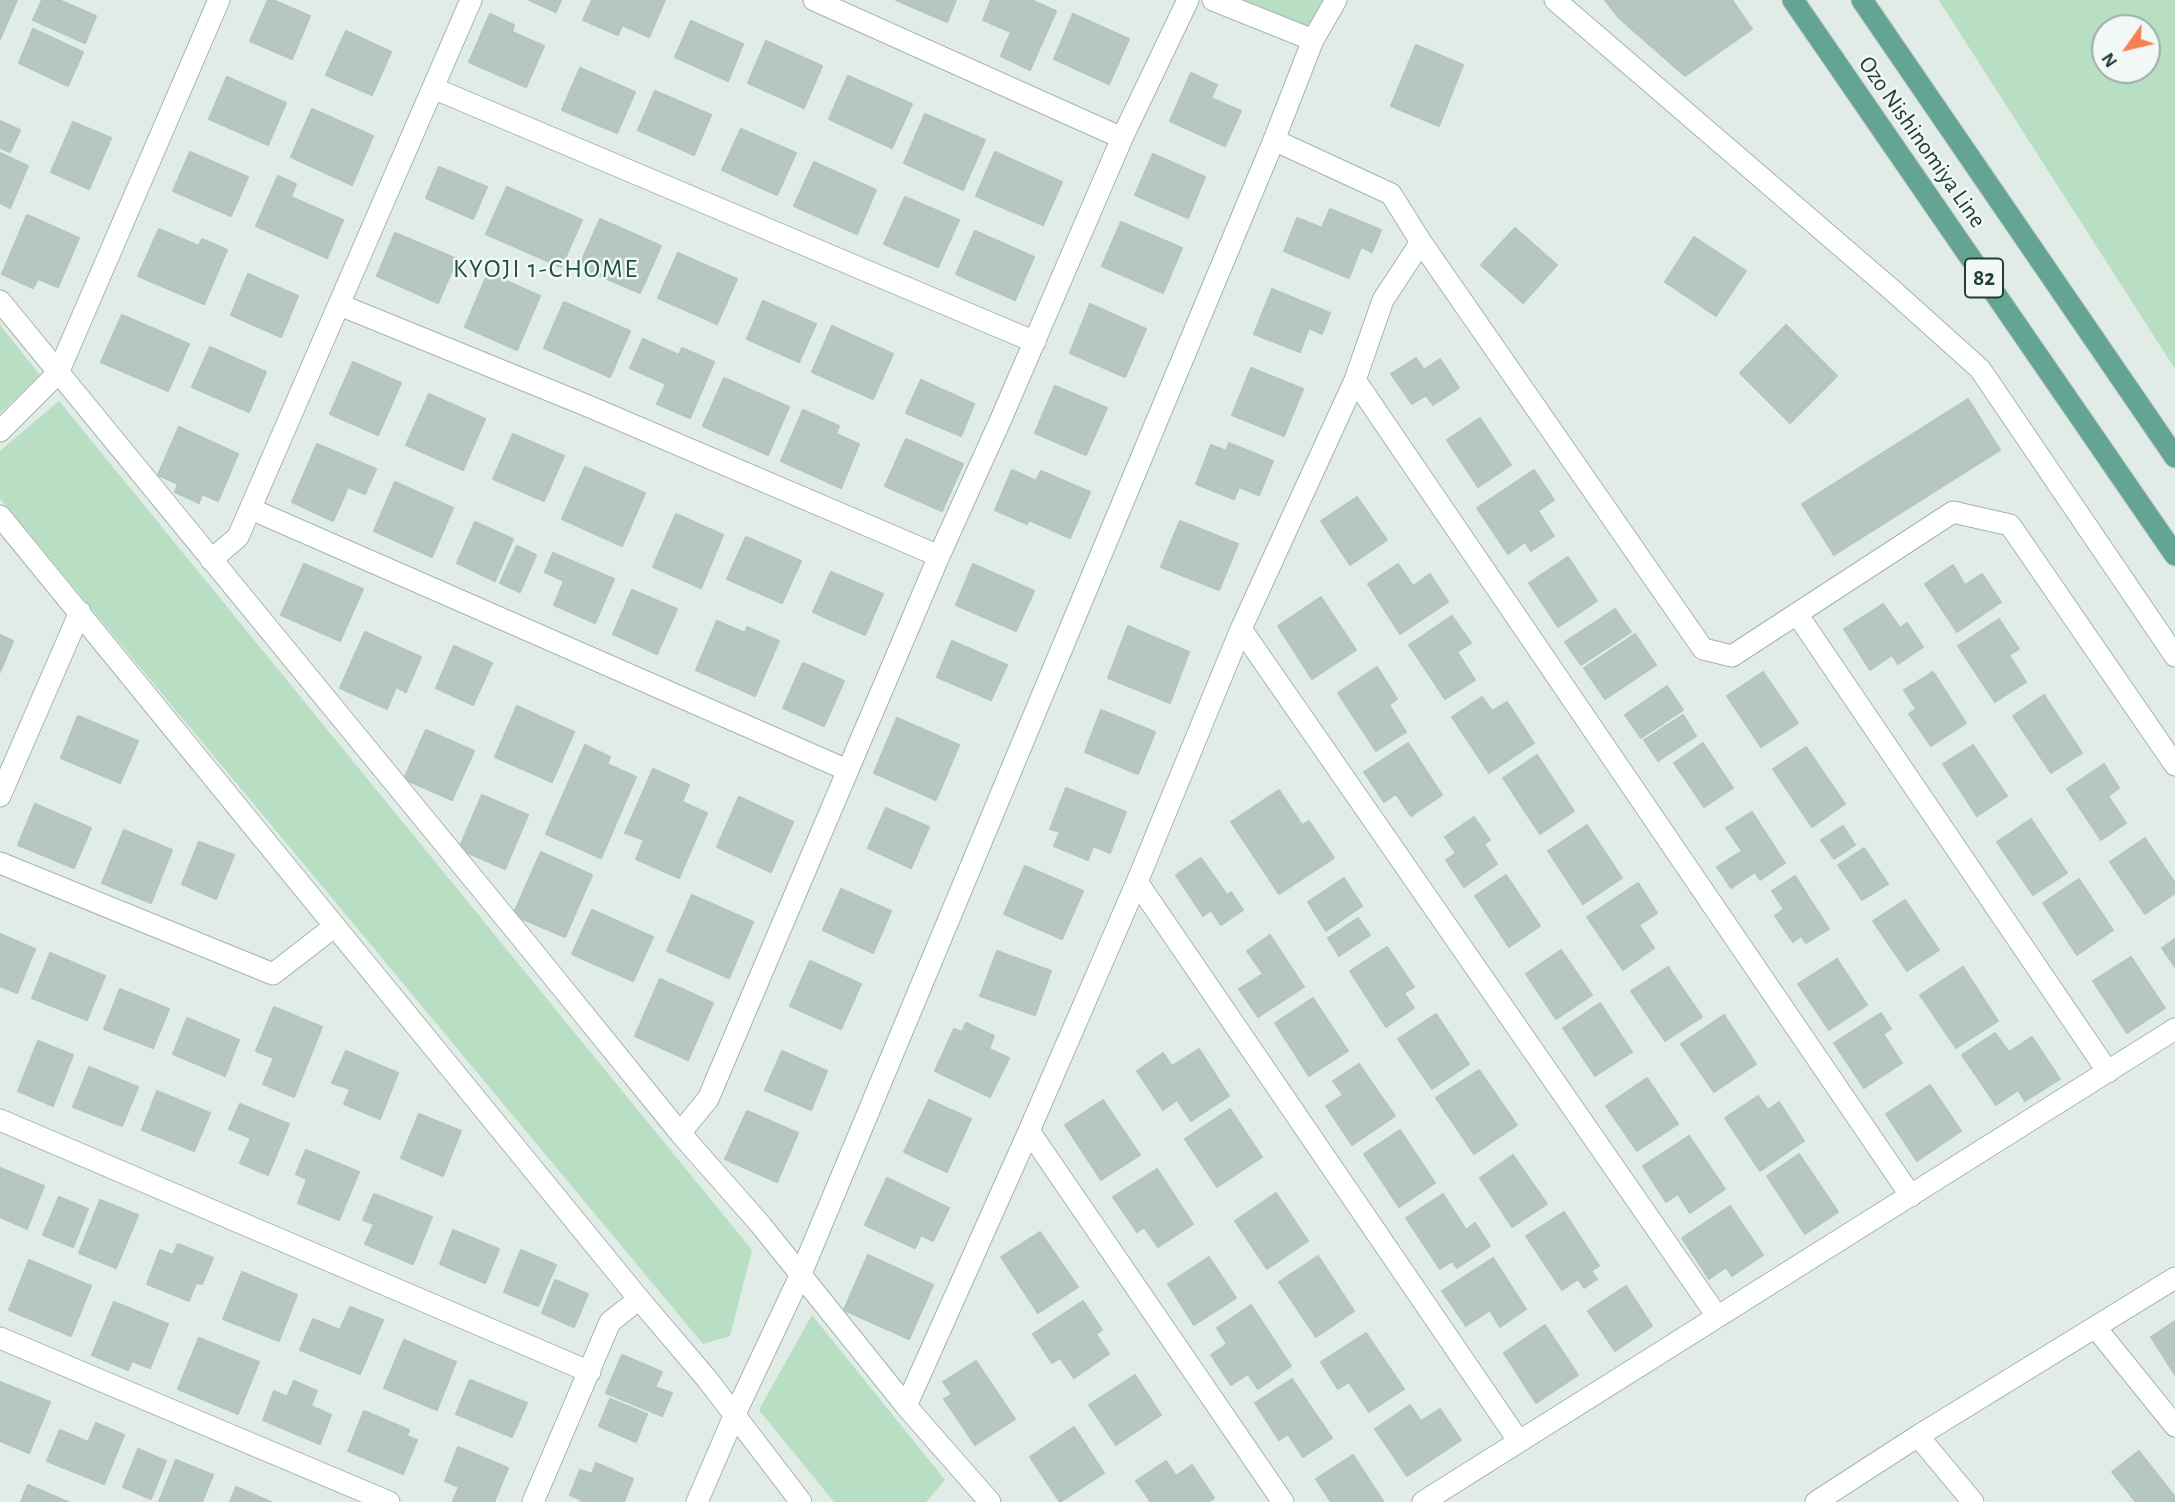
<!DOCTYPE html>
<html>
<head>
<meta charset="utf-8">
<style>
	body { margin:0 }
	#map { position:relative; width:2175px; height:1502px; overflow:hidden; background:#e1ece7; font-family:"Alegreya Sans",sans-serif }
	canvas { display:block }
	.north { position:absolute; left:2091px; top:14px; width:70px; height:70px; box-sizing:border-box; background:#f1f8f5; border:2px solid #9dada9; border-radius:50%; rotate:236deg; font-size:19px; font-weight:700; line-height:28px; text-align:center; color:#203d36 }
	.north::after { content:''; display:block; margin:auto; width:24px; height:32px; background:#f88053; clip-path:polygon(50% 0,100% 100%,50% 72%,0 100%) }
</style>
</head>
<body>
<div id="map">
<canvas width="2175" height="1502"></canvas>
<div class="north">N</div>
</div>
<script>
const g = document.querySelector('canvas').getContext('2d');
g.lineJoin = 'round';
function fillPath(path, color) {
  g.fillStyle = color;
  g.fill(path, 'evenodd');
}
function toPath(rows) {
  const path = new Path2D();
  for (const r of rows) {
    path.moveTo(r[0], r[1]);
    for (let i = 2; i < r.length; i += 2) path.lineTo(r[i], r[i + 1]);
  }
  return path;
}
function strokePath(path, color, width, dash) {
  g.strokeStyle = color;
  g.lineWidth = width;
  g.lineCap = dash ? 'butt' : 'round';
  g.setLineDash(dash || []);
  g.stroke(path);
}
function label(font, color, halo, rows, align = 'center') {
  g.font = font + ' "Alegreya Sans",sans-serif';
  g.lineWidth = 5;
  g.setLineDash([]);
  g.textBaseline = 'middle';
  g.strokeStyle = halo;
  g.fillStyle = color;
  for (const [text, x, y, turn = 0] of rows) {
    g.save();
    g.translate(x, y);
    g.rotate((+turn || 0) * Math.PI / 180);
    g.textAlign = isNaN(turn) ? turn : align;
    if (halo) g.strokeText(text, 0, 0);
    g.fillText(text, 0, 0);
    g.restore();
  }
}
const green = toPath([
	[1218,0,1336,0,1313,40],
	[1939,0,2175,0,2175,369,1940,2],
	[2105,28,2147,28,2147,70,2105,70],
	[0,325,40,375,0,413],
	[59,401,752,1250,730,1336,703,1344,0,499,0,451],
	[812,1315,945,1480,926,1502,834,1502,759,1410]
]);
const building = toPath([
	[0,0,17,0,0,39,0,0],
	[42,0,59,0,96,16,85,43,33,20,42,0],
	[268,0,273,0,310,16,292,59,250,41,268,0],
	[529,0,561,0,556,12,529,0],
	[592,0,665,0,649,37,622,25,618,35,583,20,592,0],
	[896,0,956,0,947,22,896,0],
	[991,0,1031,0,1056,11,1030,70,1001,56,1011,32,983,20,991,0],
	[1605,0,1732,0,1752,29,1685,76,1618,17,1605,0],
	[490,14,514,25,512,32,544,46,526,87,469,62,490,14],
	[1073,14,1129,39,1109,84,1054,59,1073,14],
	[691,21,743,44,728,81,675,57,691,21],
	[33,29,83,52,68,86,19,63,33,29],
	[346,31,391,52,372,95,326,75,346,31],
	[766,41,822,66,804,108,748,83,766,41],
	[1416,45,1463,65,1439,126,1391,106,1416,45],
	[580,68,635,92,617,133,562,110,580,68],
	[1191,73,1217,85,1211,98,1241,111,1225,146,1170,121,1191,73],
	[848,76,912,104,892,148,829,119,848,76],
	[227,77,286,103,268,145,209,119,227,77],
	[655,91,711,115,694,155,638,130,655,91],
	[312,109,373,136,352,185,291,157,312,109],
	[925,114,985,140,963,190,904,163,925,114],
	[0,121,20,130,10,152,0,148,0,121],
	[73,122,111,138,89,189,51,172,73,122],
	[741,129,796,153,777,195,722,170,741,129],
	[190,152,248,177,231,216,173,191,190,152],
	[995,152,1062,182,1043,225,976,196,995,152],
	[0,153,28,166,10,208,0,203,0,153],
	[1153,154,1205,177,1188,218,1135,195,1153,154],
	[814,162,876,190,857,234,794,206,814,162],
	[439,167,487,187,473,219,426,198,439,167],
	[278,176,296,184,291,197,343,220,327,258,256,226,278,176],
	[507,187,582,220,561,267,486,234,507,187],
	[905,197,959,220,938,267,884,244,905,197],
	[1330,209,1381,230,1372,252,1361,247,1349,278,1284,251,1297,218,1322,228,1330,209],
	[27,215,79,238,58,287,38,279,33,288,2,274,27,215],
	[600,219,661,246,640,293,579,267,600,219],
	[1121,222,1182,248,1163,293,1102,266,1121,222],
	[1515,228,1557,265,1523,303,1481,265,1515,228],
	[159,229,199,246,202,239,227,250,204,304,138,276,159,229],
	[975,231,1034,257,1015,300,956,274,975,231],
	[395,233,457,259,438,303,377,276,395,233],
	[1694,237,1746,271,1716,316,1665,282,1694,237],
	[678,253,737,279,717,324,658,298,678,253],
	[488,273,540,296,517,350,465,327,488,273],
	[248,274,298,296,281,337,231,315,248,274],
	[1272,289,1330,313,1322,334,1309,328,1300,352,1254,334,1272,289],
	[763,301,816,324,799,362,747,339,763,301],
	[564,302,630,331,610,377,544,348,564,302],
	[1090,304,1146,329,1125,377,1070,353,1090,304],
	[122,315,189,344,168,391,101,362,122,315],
	[1786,325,1837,376,1790,423,1740,373,1786,325],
	[832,326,893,354,873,399,812,372,832,326],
	[643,339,679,355,682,348,714,362,690,418,657,404,666,384,630,368,643,339],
	[210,347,266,372,249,412,192,387,210,347],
	[1416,358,1424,370,1440,359,1459,388,1433,405,1426,395,1412,404,1391,374,1416,358],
	[353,362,401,383,378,435,330,414,353,362],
	[1251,368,1303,389,1284,436,1232,415,1251,368],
	[724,378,789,407,768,455,703,426,724,378],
	[921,380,974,404,961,436,906,413,921,380],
	[1055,386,1107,408,1086,455,1035,433,1055,386],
	[429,394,485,419,463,470,406,445,429,394],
	[1968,399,2000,450,1834,555,1802,504,1968,399],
	[803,410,839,426,836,434,859,444,841,488,781,461,803,410],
	[1480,418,1511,465,1478,487,1447,440,1480,418],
	[179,427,238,454,218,501,202,494,199,503,175,492,178,484,158,475,179,427],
	[513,434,564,456,544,501,493,479,513,434],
	[906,439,963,464,942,511,885,486,906,439],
	[1229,443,1273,461,1259,495,1239,487,1234,499,1196,484,1211,445,1226,451,1229,443],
	[317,444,376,469,365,494,348,487,333,521,292,502,317,444],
	[585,467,645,493,622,546,562,519,585,467],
	[1012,470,1036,481,1041,471,1090,492,1070,538,1029,520,1027,524,995,510,1012,470],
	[1534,470,1554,500,1538,511,1554,536,1531,551,1525,542,1508,554,1477,508,1534,470],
	[395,482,453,508,432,557,374,531,395,482],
	[1357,497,1387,540,1350,565,1321,521,1357,497],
	[676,514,723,535,701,588,653,567,676,514],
	[1180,521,1238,544,1219,590,1161,567,1180,521],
	[475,522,513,539,495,581,457,563,475,522],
	[746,537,801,561,782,603,727,579,746,537],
	[517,546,536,555,520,592,500,583,517,546],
	[553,553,614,579,595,623,554,605,564,581,545,572,553,553],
	[1568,557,1597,601,1558,627,1529,583,1568,557],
	[304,564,363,589,340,641,281,615,304,564],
	[973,564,1034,591,1016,631,956,605,973,564],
	[1398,564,1413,586,1430,574,1448,602,1400,634,1368,584,1398,564],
	[1953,565,1965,585,1982,574,2001,602,1957,632,1925,584,1953,565],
	[831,572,883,594,865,635,813,612,831,572],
	[632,590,677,609,657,654,613,634,632,590],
	[1321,597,1356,650,1312,679,1278,626,1321,597],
	[1883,604,1900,628,1907,623,1923,647,1898,664,1892,655,1870,670,1844,629,1883,604],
	[1615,609,1631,632,1581,665,1565,642,1615,609],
	[1452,616,1471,643,1457,652,1475,680,1445,699,1409,645,1452,616],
	[1999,619,2019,649,2009,655,2026,682,1995,702,1958,646,1999,619],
	[717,621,745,633,747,627,779,641,755,696,696,670,717,621],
	[1128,626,1189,652,1170,703,1108,678,1128,626],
	[365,632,421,657,406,692,396,687,387,709,340,688,365,632],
	[1635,634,1656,665,1605,699,1584,668,1635,634],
	[0,635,13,641,0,672,0,635],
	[952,641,1007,665,991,700,937,677,952,641],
	[454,646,492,663,473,705,436,688,454,646],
	[803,663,844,681,824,726,783,708,803,663],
	[1377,667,1397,699,1389,705,1406,732,1376,751,1338,693,1377,667],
	[1763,672,1798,723,1761,747,1727,696,1763,672],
	[1933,672,1966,723,1931,746,1909,714,1916,709,1904,690,1933,672],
	[1667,686,1683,710,1641,738,1625,715,1667,686],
	[2044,695,2082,753,2051,773,2013,716,2044,695],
	[1482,697,1492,711,1507,702,1534,743,1489,773,1452,717,1482,697],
	[517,706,574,732,552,782,495,757,517,706],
	[1101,710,1155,732,1138,774,1085,752,1101,710],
	[1683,715,1696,736,1658,761,1644,740,1683,715],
	[78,716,138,741,120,783,61,758,78,716],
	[897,718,959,745,936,800,874,773,897,718],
	[426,730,474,751,452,800,404,779,426,730],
	[1408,743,1442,795,1411,816,1396,794,1384,802,1364,772,1408,743],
	[1703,743,1733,788,1704,807,1674,763,1703,743],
	[585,745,610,757,607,764,636,777,601,858,546,834,585,745],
	[1973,745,2007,796,1977,816,1943,764,1973,745],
	[1806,747,1845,804,1812,827,1773,769,1806,747],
	[1537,755,1574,811,1540,834,1503,778,1537,755],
	[2104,764,2119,788,2108,796,2126,823,2101,840,2067,789,2104,764],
	[653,769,689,785,682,802,707,813,679,878,636,859,644,840,625,833,653,769],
	[1066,788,1126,812,1110,853,1093,846,1088,860,1054,846,1060,832,1050,829,1066,788],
	[1279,790,1302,825,1309,821,1334,858,1279,894,1231,822,1279,790],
	[482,795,528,815,505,869,459,849,482,795],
	[739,797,793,822,771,872,717,847,739,797],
	[35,804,91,828,74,868,18,845,35,804],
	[886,808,929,827,911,868,868,848,886,808],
	[1752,812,1785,863,1760,880,1755,872,1731,888,1717,867,1742,851,1726,828,1752,812],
	[1474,817,1490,840,1484,844,1497,864,1464,887,1446,860,1456,853,1445,837,1474,817],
	[2031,819,2067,873,2033,895,1997,842,2031,819],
	[1587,825,1622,878,1583,904,1548,851,1587,825],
	[1843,826,1855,845,1834,859,1821,840,1843,826],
	[124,830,172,850,151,903,102,883,124,830],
	[2145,838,2175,883,2175,893,2145,914,2110,862,2145,838],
	[199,842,234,855,216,899,182,884,199,842],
	[1864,848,1888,884,1862,900,1838,865,1864,848],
	[541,852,592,875,565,937,513,915,541,852],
	[1201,858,1227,895,1231,892,1243,910,1221,925,1211,910,1203,916,1176,875,1201,858],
	[1025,866,1083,891,1062,939,1004,914,1025,866],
	[1506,875,1540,926,1509,947,1475,896,1506,875],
	[1795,876,1829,929,1806,943,1801,936,1793,942,1775,916,1784,909,1772,891,1795,876],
	[1344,878,1362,906,1326,931,1308,902,1344,878],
	[2079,879,2113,930,2077,955,2043,903,2079,879],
	[1638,883,1657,913,1639,925,1654,948,1623,970,1587,917,1638,883],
	[841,889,891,911,873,953,823,930,841,889],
	[692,895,753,922,729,978,667,951,692,895],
	[1905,900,1939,950,1907,971,1873,921,1905,900],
	[592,910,653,937,633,981,572,954,592,910],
	[1358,918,1370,935,1339,956,1328,938,1358,918],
	[0,934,35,949,17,993,0,986,0,934],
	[1270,935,1304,987,1258,1017,1239,989,1263,974,1247,951,1270,935],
	[2175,939,2175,967,2162,948,2175,939],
	[1387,947,1414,987,1404,993,1414,1008,1386,1027,1350,971,1387,947],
	[1561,950,1592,995,1556,1019,1526,974,1561,950],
	[997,951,1051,971,1035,1015,980,996,997,951],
	[50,953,105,976,87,1020,32,998,50,953],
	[2131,957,2165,1008,2127,1033,2093,981,2131,957],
	[1837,959,1867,1005,1829,1030,1798,984,1837,959],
	[810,961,861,984,841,1029,790,1006,810,961],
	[1668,967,1702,1017,1665,1041,1631,991,1668,967],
	[1963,967,1998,1021,1956,1048,1920,995,1963,967],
	[660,979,713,1003,688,1060,635,1036,660,979],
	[120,989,169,1009,153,1048,104,1029,120,989],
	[1313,998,1348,1051,1309,1076,1275,1023,1313,998],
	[1600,1003,1632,1052,1595,1076,1563,1028,1600,1003],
	[274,1007,322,1027,294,1097,263,1084,274,1058,256,1051,274,1007],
	[1881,1013,1891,1029,1883,1034,1902,1063,1864,1088,1834,1043,1881,1013],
	[1436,1014,1469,1064,1432,1089,1398,1039,1436,1014],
	[1724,1015,1756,1064,1714,1092,1681,1044,1724,1015],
	[187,1018,239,1040,225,1076,173,1054,187,1018],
	[966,1023,994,1036,989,1049,1009,1058,990,1097,935,1071,954,1029,962,1032,966,1023],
	[1995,1033,2009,1052,2032,1037,2060,1079,2025,1101,2018,1090,1996,1105,1962,1055,1995,1033],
	[38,1041,73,1055,53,1106,18,1091,38,1041],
	[1199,1049,1229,1096,1191,1121,1177,1100,1163,1110,1137,1071,1163,1053,1172,1066,1199,1049],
	[346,1051,398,1073,380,1119,344,1104,350,1089,332,1083,346,1051],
	[782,1051,827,1071,811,1110,765,1090,782,1051],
	[1359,1064,1395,1116,1352,1145,1326,1106,1343,1095,1333,1081,1359,1064],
	[89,1067,138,1087,122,1126,73,1107,89,1067],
	[1479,1070,1517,1125,1474,1154,1436,1098,1479,1070],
	[1647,1078,1678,1124,1637,1151,1606,1106,1647,1078],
	[1930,1085,1961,1131,1917,1161,1886,1114,1930,1085],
	[157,1091,210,1113,194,1151,142,1130,157,1091],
	[1758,1096,1768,1110,1779,1102,1804,1141,1760,1171,1725,1118,1758,1096],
	[929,1100,971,1119,947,1172,904,1152,929,1100],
	[1103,1100,1140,1155,1101,1180,1065,1125,1103,1100],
	[240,1104,289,1124,268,1175,240,1163,251,1138,229,1129,240,1104],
	[1230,1109,1262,1157,1217,1187,1185,1139,1230,1109],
	[747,1111,798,1133,777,1182,725,1159,747,1111],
	[419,1114,461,1131,443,1176,401,1158,419,1114],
	[1400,1130,1435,1183,1399,1207,1364,1154,1400,1130],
	[1689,1136,1725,1189,1690,1213,1678,1194,1666,1202,1643,1166,1689,1136],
	[306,1150,359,1172,339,1220,298,1203,307,1179,296,1174,306,1150],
	[1799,1154,1838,1212,1805,1234,1767,1176,1799,1154],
	[1513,1155,1547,1204,1512,1227,1480,1178,1513,1155],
	[0,1168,44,1186,27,1229,0,1217,0,1168],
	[1157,1169,1193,1224,1158,1247,1144,1227,1137,1232,1113,1197,1157,1169],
	[887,1178,949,1208,933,1241,921,1235,915,1248,865,1225,887,1178],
	[1276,1193,1308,1241,1267,1269,1235,1221,1276,1193],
	[374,1194,432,1217,413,1264,365,1244,374,1224,363,1220,374,1194],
	[1443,1194,1466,1230,1475,1223,1490,1246,1457,1268,1452,1261,1440,1269,1406,1218,1443,1194],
	[59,1197,88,1209,73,1247,43,1235,59,1197],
	[100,1200,138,1215,116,1268,79,1253,100,1200],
	[1730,1206,1763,1255,1732,1276,1726,1267,1709,1279,1682,1238,1730,1206],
	[1564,1212,1599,1266,1591,1271,1597,1279,1584,1288,1578,1279,1562,1290,1526,1236,1564,1212],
	[453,1230,499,1249,485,1283,440,1264,453,1230],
	[1040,1232,1078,1287,1038,1313,1001,1257,1040,1232],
	[178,1244,213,1258,202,1284,196,1283,189,1301,147,1284,160,1250,173,1255,178,1244],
	[521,1250,556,1265,538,1306,504,1292,521,1250],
	[868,1255,933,1285,909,1339,844,1310,868,1255],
	[1318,1256,1354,1311,1316,1337,1279,1282,1318,1256],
	[1209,1257,1236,1298,1194,1325,1168,1284,1209,1257],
	[1493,1258,1526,1309,1500,1327,1490,1310,1466,1326,1442,1291,1493,1258],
	[29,1260,91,1286,71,1336,9,1310,29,1260],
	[242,1272,297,1295,279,1341,223,1319,242,1272],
	[555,1280,588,1294,574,1327,542,1313,555,1280],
	[1626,1286,1652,1326,1615,1351,1588,1311,1626,1286],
	[1083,1301,1102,1330,1096,1334,1109,1354,1074,1378,1060,1358,1052,1363,1033,1334,1083,1301],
	[114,1302,168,1324,150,1368,132,1361,128,1370,92,1355,114,1302],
	[1251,1305,1291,1366,1258,1389,1248,1374,1231,1385,1211,1355,1227,1344,1217,1328,1251,1305],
	[350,1307,383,1320,360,1374,300,1350,313,1319,340,1330,350,1307],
	[2175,1321,2175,1375,2151,1337,2175,1321],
	[1545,1325,1578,1375,1536,1403,1504,1353,1545,1325],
	[1366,1333,1404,1389,1369,1412,1349,1382,1338,1389,1321,1362,1366,1333],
	[199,1338,259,1362,238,1414,178,1389,199,1338],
	[404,1340,456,1362,437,1410,384,1388,404,1340],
	[622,1355,662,1372,655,1387,672,1393,662,1416,606,1393,622,1355],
	[976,1361,1015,1419,975,1445,944,1399,952,1394,943,1382,976,1361],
	[1135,1375,1161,1415,1116,1445,1089,1405,1135,1375],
	[1292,1379,1332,1438,1303,1457,1288,1434,1279,1440,1255,1403,1292,1379],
	[470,1380,527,1403,512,1437,456,1414,470,1380],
	[294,1381,317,1391,311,1406,331,1415,320,1444,263,1420,274,1391,287,1397,294,1381],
	[0,1382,50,1402,29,1453,0,1441,0,1382],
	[610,1399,647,1414,636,1442,599,1426,610,1399],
	[1410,1405,1421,1421,1440,1409,1461,1440,1407,1476,1375,1429,1410,1405],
	[364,1411,409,1430,407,1436,417,1440,403,1474,348,1451,364,1411],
	[96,1423,124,1435,104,1484,47,1461,60,1430,88,1442,96,1423],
	[1074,1427,1104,1473,1060,1502,1030,1457,1074,1427],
	[458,1447,508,1468,494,1502,453,1501,459,1487,445,1481,458,1447],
	[138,1449,166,1461,151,1499,123,1487,138,1449],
	[2139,1451,2175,1497,2175,1502,2136,1502,2112,1472,2139,1451],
	[1353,1455,1383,1501,1381,1502,1331,1502,1316,1479,1353,1455],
	[176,1460,213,1475,202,1502,159,1502,176,1460],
	[1166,1461,1176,1476,1192,1465,1214,1498,1208,1502,1151,1502,1136,1481,1166,1461],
	[596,1463,633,1479,624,1502,581,1502,582,1500,570,1495,580,1470,592,1474,596,1463],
	[28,1485,68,1502,21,1502,28,1485],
	[236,1487,271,1502,230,1502,236,1487]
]);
const street = toPath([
	[814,0,1122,138],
	[1555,0,1892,290,1980,369,2175,656],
	[433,88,1035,342],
	[1274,140,1391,194,1421,242,1703,649,1732,656,1953,512,2010,525,2175,765],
	[0,301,530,948,680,1133,760,1224,906,1406,990,1502],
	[340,305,588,406,939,556],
	[1355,380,1911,1196],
	[0,431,58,373,219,0],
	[251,509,847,770],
	[0,516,639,1299,707,1379,801,1502],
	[211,560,238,537,471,0],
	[1797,614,2108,1072],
	[1241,629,1717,1316],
	[0,796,80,612],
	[0,863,273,974,335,926],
	[1137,882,1518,1440],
	[0,1120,590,1372],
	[1029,1131,1283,1502],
	[680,1133,708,1099,939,556,1001,419,1122,138,1188,0],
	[2096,1328,2175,1426],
	[0,1338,389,1502],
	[906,1406,1029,1131,1137,882,1241,629,1355,380,1383,300,1421,242],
	[1918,1436,1973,1502],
	[533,1502,610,1322,639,1299],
	[1423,1502,2175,1029],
	[1816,1502,1918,1436,2175,1278]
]);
const secondary = toPath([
	[1213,0,1313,40],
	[697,1502,735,1414,800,1276,1274,140,1313,40,1336,0]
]);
const primary = toPath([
	[1793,0,2175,555],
	[1862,0,2175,457]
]);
const shields = [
	[1984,278,38]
];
const shieldNames = [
	["82",1984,278]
];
const streetNames = [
	["Ozo Nishinomiya Line",1922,142,55]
];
const neighbourhoodNames = [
	["KYOJI 1-CHOME",546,269]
];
fillPath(green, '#b8dec4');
fillPath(building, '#b6c7c0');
strokePath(building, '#b3c6bf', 2);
strokePath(street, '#a3b4ae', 23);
strokePath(secondary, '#9eb8b0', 23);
strokePath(primary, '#c1c9c7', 23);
strokePath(street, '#fff', 21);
strokePath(secondary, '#fff', 21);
strokePath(primary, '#63a495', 21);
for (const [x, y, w] of shields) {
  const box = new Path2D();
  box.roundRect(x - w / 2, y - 19.5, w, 39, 5);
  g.fillStyle = '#f1f8f5';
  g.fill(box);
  strokePath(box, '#203d36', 2);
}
label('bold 23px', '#203d36', null, shieldNames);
label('24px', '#203d36', '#f1f8f5', streetNames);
g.letterSpacing = '2px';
label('26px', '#1b5045', '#f1f8f5', neighbourhoodNames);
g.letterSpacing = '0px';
</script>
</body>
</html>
